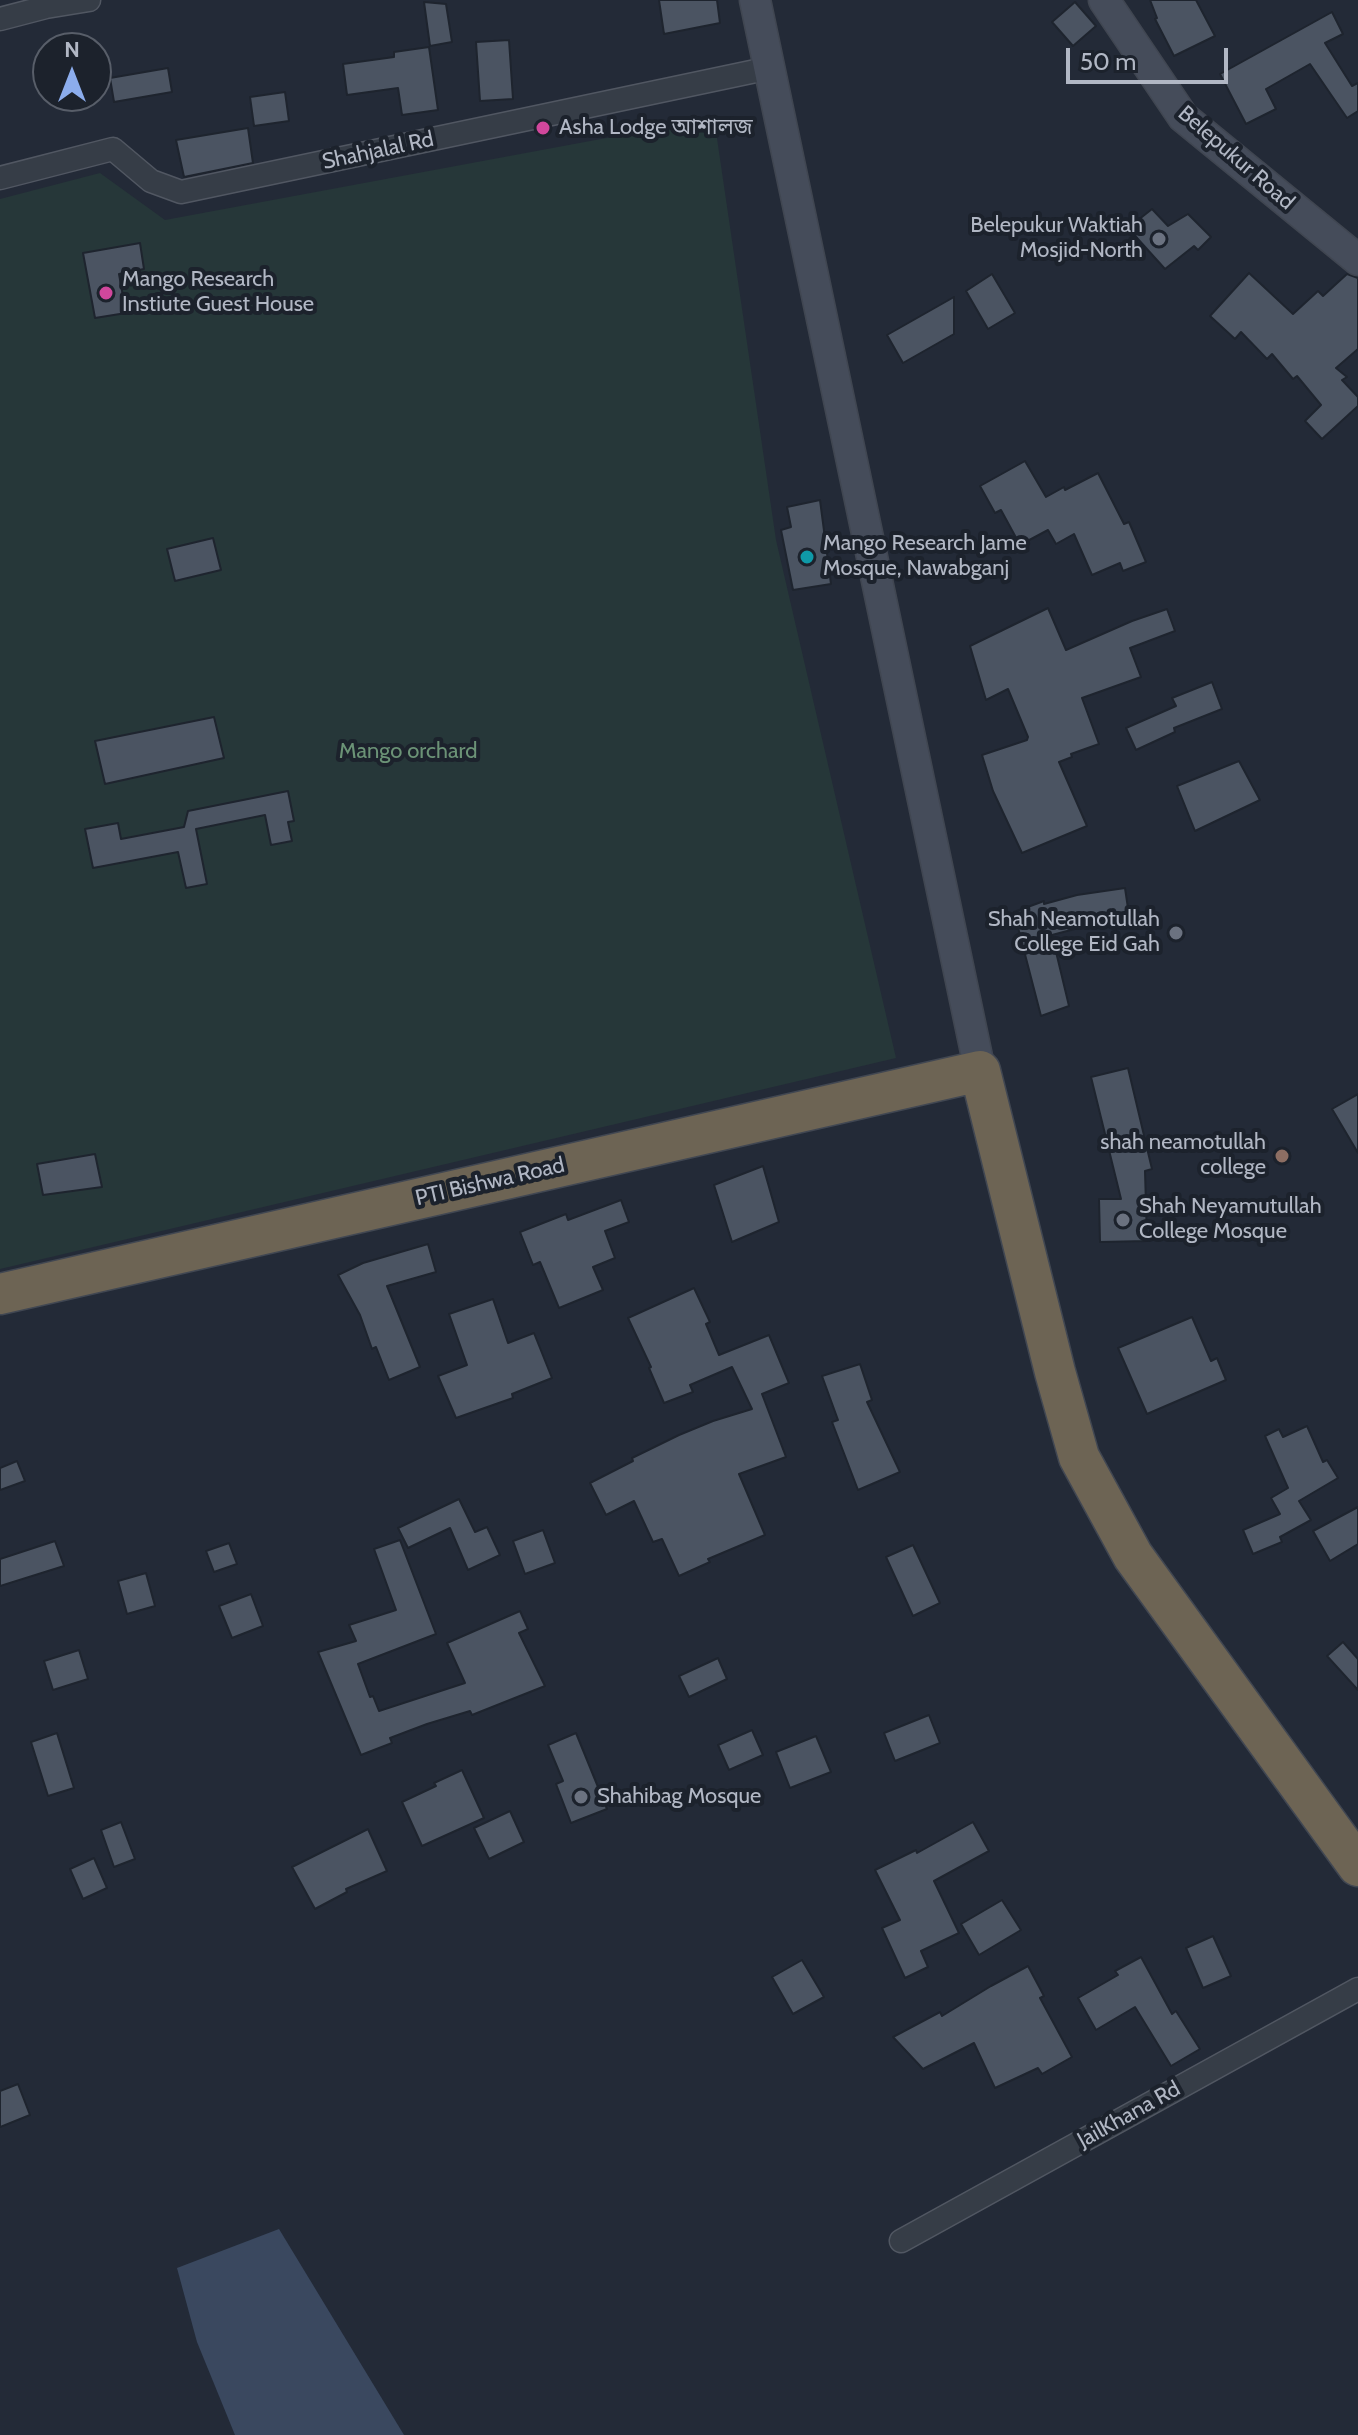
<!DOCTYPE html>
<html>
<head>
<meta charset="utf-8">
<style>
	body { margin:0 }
	#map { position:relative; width:1358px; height:2435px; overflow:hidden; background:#232a37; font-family:Cabin,sans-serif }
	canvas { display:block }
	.north { position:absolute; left:32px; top:32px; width:80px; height:80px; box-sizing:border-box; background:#1c222c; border:2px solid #585e69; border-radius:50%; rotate:0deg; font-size:22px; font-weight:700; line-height:32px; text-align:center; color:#b1b7c4 }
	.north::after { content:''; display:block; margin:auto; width:28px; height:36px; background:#8caded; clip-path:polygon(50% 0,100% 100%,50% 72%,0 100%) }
	.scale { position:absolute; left:1066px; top:48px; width:162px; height:36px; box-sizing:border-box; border:4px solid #b1b7c4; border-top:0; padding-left:10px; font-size:24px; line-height:28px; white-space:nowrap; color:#b1b7c4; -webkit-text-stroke:6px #1c222c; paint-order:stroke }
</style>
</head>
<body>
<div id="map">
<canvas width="1358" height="2435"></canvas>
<div class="north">N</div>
<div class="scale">50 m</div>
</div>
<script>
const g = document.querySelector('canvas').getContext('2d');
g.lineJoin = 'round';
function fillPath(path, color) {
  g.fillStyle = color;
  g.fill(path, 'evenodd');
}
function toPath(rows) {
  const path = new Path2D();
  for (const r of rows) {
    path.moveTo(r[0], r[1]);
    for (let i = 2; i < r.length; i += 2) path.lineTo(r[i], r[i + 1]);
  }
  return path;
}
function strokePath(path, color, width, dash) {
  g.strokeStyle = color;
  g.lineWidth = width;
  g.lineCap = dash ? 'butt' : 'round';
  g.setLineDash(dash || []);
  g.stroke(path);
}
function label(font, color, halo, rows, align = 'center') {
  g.font = font + ' Cabin,"Noto Sans Bengali",sans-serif';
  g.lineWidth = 8;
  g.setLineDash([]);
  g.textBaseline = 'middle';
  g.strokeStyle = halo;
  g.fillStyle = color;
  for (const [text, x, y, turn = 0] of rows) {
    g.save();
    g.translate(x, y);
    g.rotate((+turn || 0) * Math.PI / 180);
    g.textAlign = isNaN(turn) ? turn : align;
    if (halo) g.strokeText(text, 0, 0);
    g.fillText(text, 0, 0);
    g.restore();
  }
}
const green = toPath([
	[714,118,776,540,896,1058,0,1269,0,199,100,173,165,220]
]);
const water = toPath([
	[279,2229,404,2435,235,2435,197,2342,177,2268]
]);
const building = toPath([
	[659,0,717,0,720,23,664,34,659,0],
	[1150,0,1196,0,1215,36,1174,56,1155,19,1157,18,1150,0],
	[424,2,446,4,452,42,430,46,424,2],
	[1075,2,1096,26,1073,46,1052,22,1075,2],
	[1332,12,1343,34,1325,43,1352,86,1358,83,1358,111,1347,118,1310,64,1266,89,1276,109,1246,124,1220,74,1332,12],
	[509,40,513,99,480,101,476,42,509,40],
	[429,47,438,110,402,115,398,88,347,95,343,64,394,57,394,52,429,47],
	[168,68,172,92,114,102,110,78,168,68],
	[285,92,289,121,254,126,250,97,285,92],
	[248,128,253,163,184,177,176,140,248,128],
	[1152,209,1168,226,1188,214,1211,237,1198,250,1194,246,1165,269,1128,228,1152,209],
	[140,243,144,269,119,274,126,313,95,318,83,253,140,243],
	[1249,273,1293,314,1318,291,1323,296,1347,274,1358,278,1358,349,1336,368,1347,377,1342,380,1358,397,1358,406,1322,439,1305,421,1321,405,1297,376,1293,379,1272,354,1267,359,1241,332,1235,339,1210,316,1249,273],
	[992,274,1015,313,988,329,966,291,992,274],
	[954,297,954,334,903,363,887,335,954,297],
	[1025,461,1046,497,1064,487,1065,490,1098,473,1124,524,1129,522,1146,562,1123,571,1120,563,1092,575,1074,534,1056,544,1048,530,1020,545,1001,510,995,513,980,486,1025,461],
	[820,500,831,584,793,590,781,530,791,527,787,507,820,500],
	[213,538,221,570,175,581,167,549,213,538],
	[1048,608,1066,650,1132,621,1167,609,1175,631,1130,648,1141,677,1082,698,1099,744,1071,754,1072,757,1059,762,1087,826,1022,853,993,791,982,755,1027,740,1028,737,1008,689,986,700,970,646,1048,608],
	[1212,682,1222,709,1174,728,1175,732,1136,750,1126,728,1176,706,1172,698,1212,682],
	[214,717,224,758,105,784,95,741,214,717],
	[1239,761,1260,800,1195,831,1177,786,1239,761],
	[288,791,294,821,288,822,292,841,271,845,265,815,196,829,207,884,186,888,178,852,93,868,85,829,118,823,121,839,184,827,188,811,288,791],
	[1125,888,1129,915,1089,921,1090,925,1052,935,1069,1006,1041,1016,1014,912,1044,901,1044,904,1077,895,1125,888],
	[1128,1068,1152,1169,1145,1171,1147,1241,1100,1242,1099,1199,1121,1199,1091,1077,1128,1068],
	[1358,1094,1358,1153,1332,1109,1358,1094],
	[95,1154,102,1187,43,1195,37,1164,95,1154],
	[763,1166,779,1222,732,1242,714,1185,763,1166],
	[621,1200,629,1222,605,1231,615,1258,593,1267,603,1290,559,1308,540,1262,533,1265,520,1232,566,1214,568,1220,621,1200],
	[428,1244,436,1272,387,1286,420,1367,389,1380,376,1347,372,1349,360,1315,338,1275,363,1263,428,1244],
	[694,1288,710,1322,706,1324,719,1355,769,1335,789,1383,762,1394,786,1457,739,1474,765,1535,708,1559,710,1562,679,1576,662,1539,653,1542,634,1501,606,1515,590,1483,633,1461,632,1458,679,1435,713,1421,752,1409,732,1367,690,1385,693,1392,664,1403,649,1368,651,1367,628,1318,694,1288],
	[493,1299,508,1343,534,1333,552,1378,512,1394,513,1398,456,1418,438,1376,467,1365,449,1314,493,1299],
	[1192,1317,1211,1361,1217,1358,1226,1380,1147,1414,1118,1348,1192,1317],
	[860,1364,872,1400,867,1402,900,1472,858,1490,832,1422,838,1420,822,1376,860,1364],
	[1307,1426,1323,1462,1327,1460,1338,1478,1299,1501,1311,1520,1280,1537,1282,1542,1253,1554,1243,1530,1280,1514,1271,1498,1288,1488,1265,1436,1279,1429,1283,1437,1307,1426],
	[17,1461,25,1481,0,1490,0,1468,17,1461],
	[459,1499,475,1532,487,1527,500,1555,468,1570,450,1528,408,1548,398,1528,459,1499],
	[1358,1507,1358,1544,1330,1561,1313,1531,1358,1507],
	[543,1530,555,1563,525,1574,513,1541,543,1530],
	[400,1540,436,1634,358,1664,370,1697,373,1696,379,1711,465,1683,447,1643,520,1611,528,1629,519,1633,545,1686,472,1715,470,1711,427,1724,390,1738,392,1743,361,1755,318,1652,356,1641,349,1625,396,1610,374,1549,400,1540],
	[55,1541,64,1566,0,1586,0,1559,55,1541],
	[229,1543,237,1564,214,1572,206,1551,229,1543],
	[913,1545,940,1603,913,1616,886,1557,913,1545],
	[146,1573,155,1606,127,1614,118,1581,146,1573],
	[251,1594,263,1626,232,1638,219,1606,251,1594],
	[1343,1642,1358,1659,1358,1690,1327,1656,1343,1642],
	[79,1650,88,1679,53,1690,44,1661,79,1650],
	[718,1658,727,1679,689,1697,679,1676,718,1658],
	[929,1715,940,1743,895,1761,884,1733,929,1715],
	[752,1730,763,1755,729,1770,718,1745,752,1730],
	[57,1733,74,1788,48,1796,31,1742,57,1733],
	[576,1733,607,1809,571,1823,556,1784,563,1781,548,1745,576,1733],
	[816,1736,831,1772,790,1788,776,1752,816,1736],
	[462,1770,484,1818,422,1846,402,1802,436,1786,434,1783,462,1770],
	[510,1811,524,1842,489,1859,474,1828,510,1811],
	[121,1822,135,1859,114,1867,101,1830,121,1822],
	[973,1822,989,1851,934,1881,959,1933,921,1951,928,1967,905,1978,882,1928,900,1920,875,1870,916,1850,917,1853,973,1822],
	[368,1829,387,1871,346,1889,347,1892,315,1909,292,1867,368,1829],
	[94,1858,107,1888,83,1899,70,1869,94,1858],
	[1002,1900,1021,1930,979,1955,961,1924,1002,1900],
	[1213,1936,1231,1976,1203,1988,1186,1948,1213,1936],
	[1141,1957,1172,2014,1176,2011,1200,2049,1171,2066,1135,2007,1096,2030,1078,1998,1118,1975,1115,1971,1141,1957],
	[802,1960,824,1997,793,2014,772,1977,802,1960],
	[1028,1966,1044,1996,1040,1998,1072,2057,1042,2074,1038,2068,995,2088,974,2043,923,2069,893,2037,940,2012,942,2016,991,1986,1028,1966],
	[18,2084,30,2115,0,2127,0,2091,18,2084]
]);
const street = toPath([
	[0,19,46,7,89,0],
	[0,178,113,149,151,181,181,192,770,68],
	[901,2241,1358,1989]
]);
const secondary = toPath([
	[755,0,980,1071],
	[1104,0,1183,117,1358,260]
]);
const highway = toPath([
	[0,1294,980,1071,1055,1372,1079,1457,1133,1556,1358,1866]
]);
const markers = [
	[543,128,8,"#d1479c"],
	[1159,239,8,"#6b7280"],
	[106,293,8,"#d1479c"],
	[807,557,8,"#0f9aa8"],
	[1176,933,8,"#6b7280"],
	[1282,1156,8,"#8d6e63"],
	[1123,1220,8,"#6b7280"],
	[581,1797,8,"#6b7280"]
];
const poiNames = [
	["Asha Lodge আশালজ",559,128],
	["Belepukur Waktiah",1143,226,"right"],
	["Mosjid-North",1143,251,"right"],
	["Mango Research",122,280],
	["Instiute Guest House",122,305],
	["Mango Research Jame",823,544],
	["Mosque, Nawabganj",823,569],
	["Shah Neamotullah",1160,920,"right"],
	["College Eid Gah",1160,945,"right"],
	["shah neamotullah",1266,1143,"right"],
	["college",1266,1168,"right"],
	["Shah Neyamutullah",1139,1207],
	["College Mosque",1139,1232],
	["Shahibag Mosque",597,1797]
];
const streetNames = [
	["Shahjalal Rd",378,151,-12],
	["Belepukur Road",1236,158,41],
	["PTI Bishwa Road",490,1182,-13],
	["JailKhana Rd",1129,2115,-29]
];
const parkNames = [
	["Mango orchard",408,752]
];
fillPath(green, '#263739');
fillPath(water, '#3a485f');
fillPath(building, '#4b5462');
strokePath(building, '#1e242e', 2);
strokePath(street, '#515762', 25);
strokePath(secondary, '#404651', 33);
strokePath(highway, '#414752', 43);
strokePath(street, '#363d47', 22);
strokePath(secondary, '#454c5a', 30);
strokePath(highway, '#6d6454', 40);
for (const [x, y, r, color] of markers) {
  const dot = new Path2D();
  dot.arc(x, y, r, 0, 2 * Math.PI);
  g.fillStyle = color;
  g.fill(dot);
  strokePath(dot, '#1c222c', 3);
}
label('22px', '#b1b7c4', '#1c222c', poiNames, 'left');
label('22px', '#b1b7c4', '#1c222c', streetNames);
label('22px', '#6b9276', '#1c222c', parkNames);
</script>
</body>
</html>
